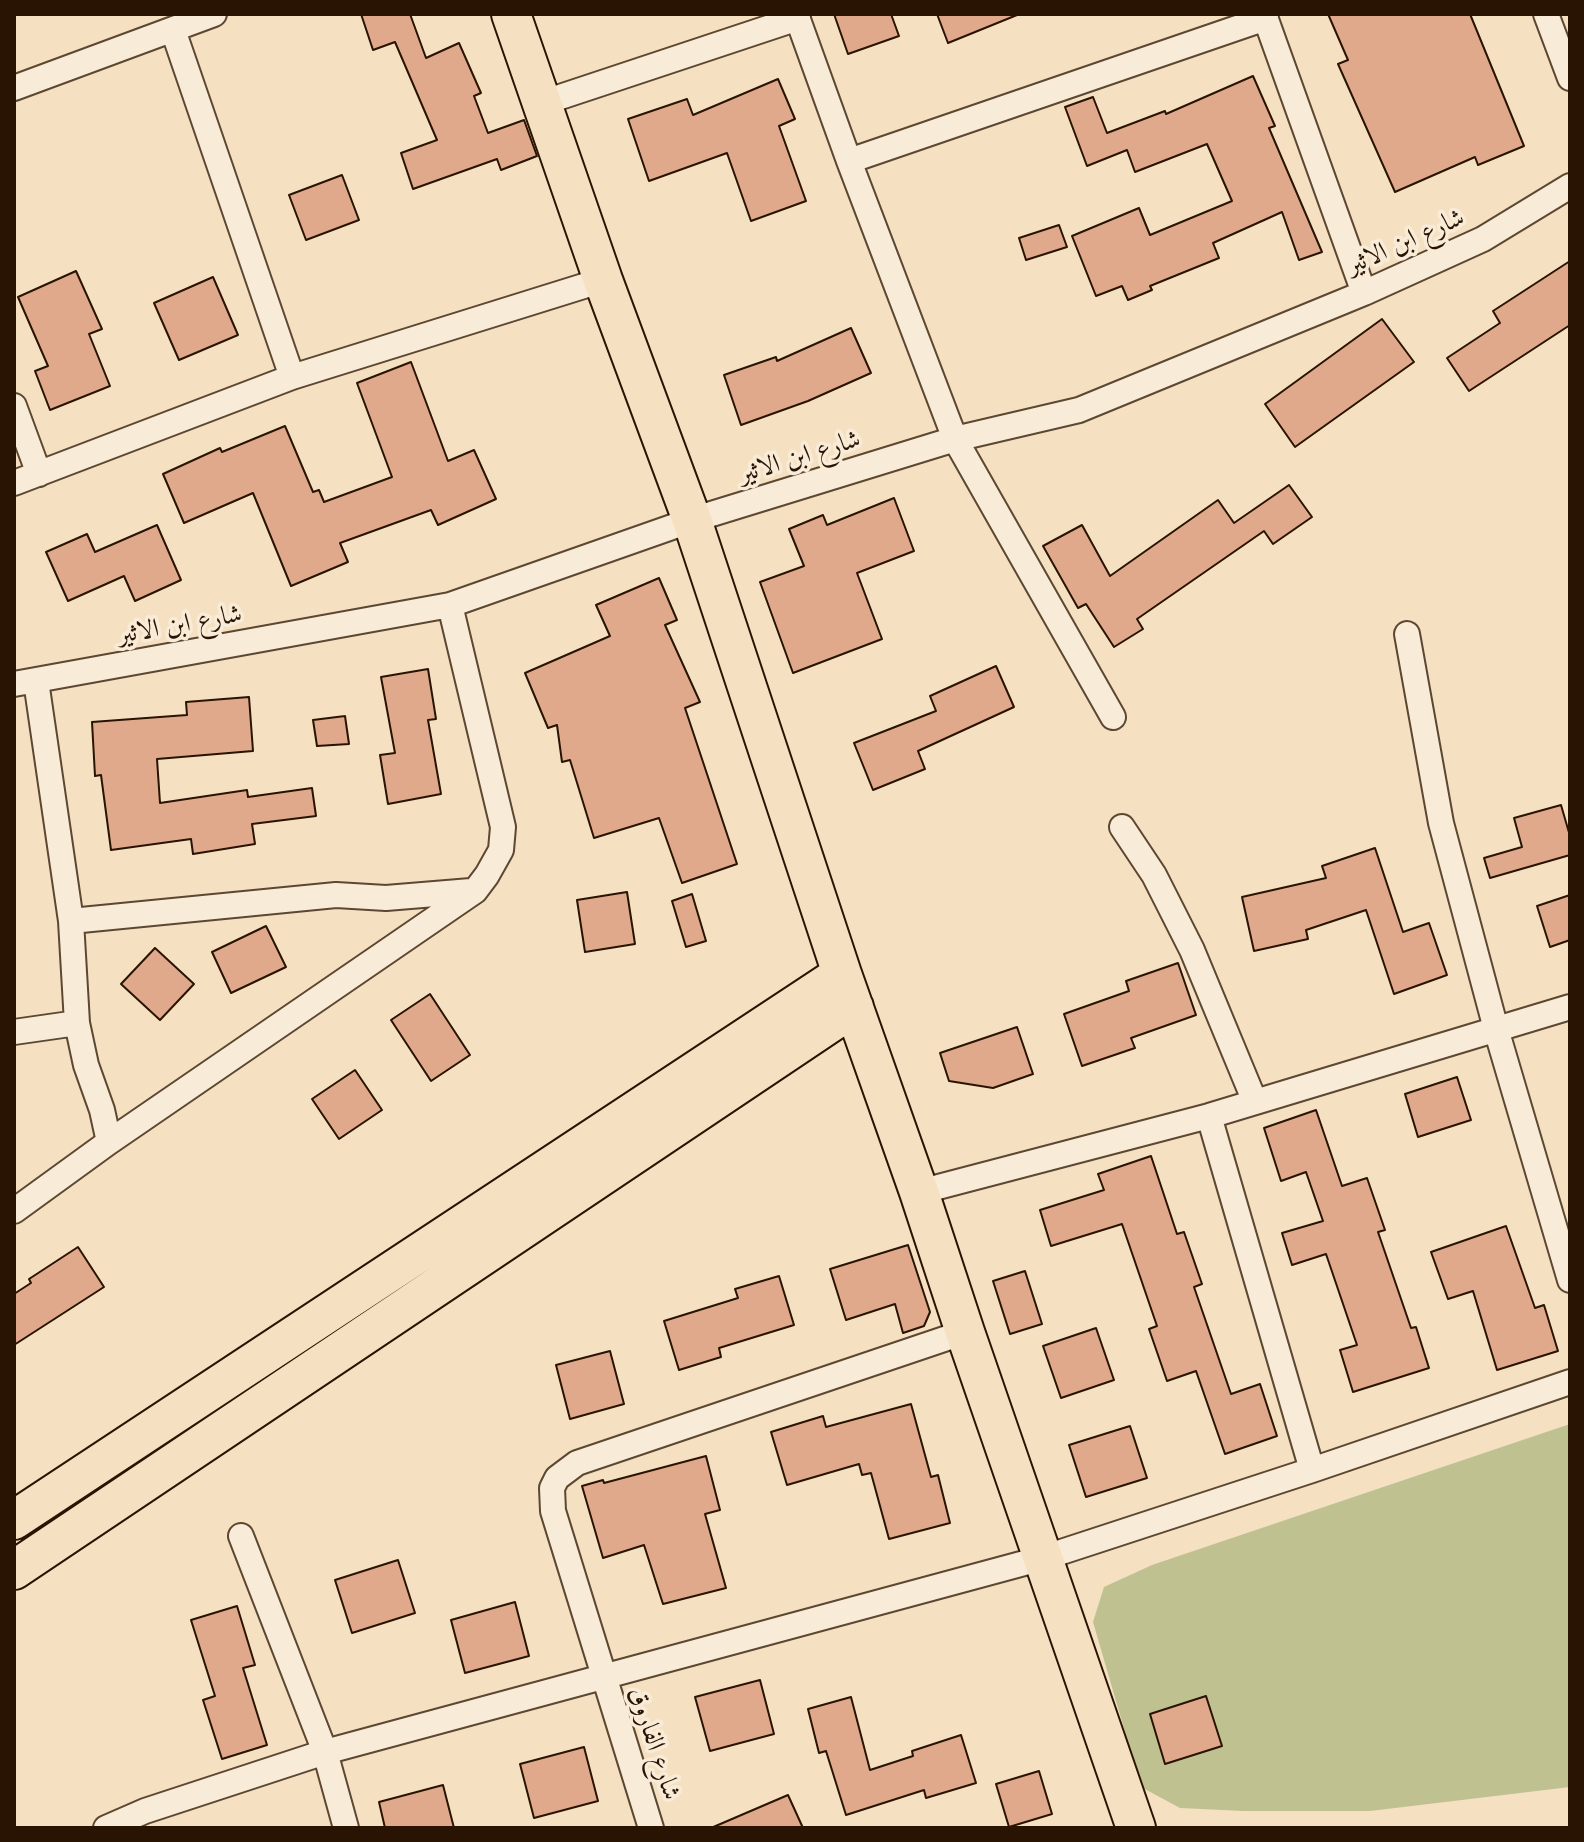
<!DOCTYPE html>
<html>
<head>
<meta charset="utf-8">
<style>
	body { margin:0 }
	#map { position:relative; width:1584px; height:1842px; overflow:hidden; background:#f5e0c1; font-family:Cardo,serif }
	canvas { display:block }
	.frame { position:absolute; inset:0; border:16px solid #291403; pointer-events:none }
</style>
</head>
<body>
<div id="map">
<canvas width="1584" height="1842"></canvas>
<div class="frame"></div>
</div>
<script>
const g = document.querySelector('canvas').getContext('2d');
g.lineJoin = 'round';
function fillPath(path, color) {
  g.fillStyle = color;
  g.fill(path, 'evenodd');
}
function toPath(rows) {
  const path = new Path2D();
  for (const r of rows) {
    path.moveTo(r[0], r[1]);
    for (let i = 2; i < r.length; i += 2) path.lineTo(r[i], r[i + 1]);
  }
  return path;
}
function strokePath(path, color, width, dash) {
  g.strokeStyle = color;
  g.lineWidth = width;
  g.lineCap = dash ? 'butt' : 'round';
  g.setLineDash(dash || []);
  g.stroke(path);
}
function label(font, color, halo, rows, align = 'center') {
  g.font = font + ' Cardo,Amiri,serif';
  g.lineWidth = 7;
  g.setLineDash([]);
  g.textBaseline = 'middle';
  g.strokeStyle = halo;
  g.fillStyle = color;
  for (const [text, x, y, turn = 0] of rows) {
    g.save();
    g.translate(x, y);
    g.rotate((+turn || 0) * Math.PI / 180);
    g.textAlign = isNaN(turn) ? turn : align;
    if (halo) g.strokeText(text, 0, 0);
    g.fillText(text, 0, 0);
    g.restore();
  }
}
const green = toPath([
	[1570,1424,1570,1787,1370,1811,1243,1811,1180,1808,1141,1787,1093,1622,1104,1587,1152,1565]
]);
const building = toPath([
	[361,14,410,14,426,58,459,43,481,93,474,96,488,133,524,120,537,156,501,170,497,159,413,189,401,153,437,140,395,42,373,50,361,14],
	[834,14,891,14,899,36,848,54,834,14],
	[937,14,1016,14,1017,15,948,43,937,14],
	[1328,14,1470,14,1524,146,1478,165,1475,157,1395,192,1338,64,1348,60,1328,14],
	[1253,76,1275,126,1269,128,1322,252,1299,260,1282,212,1213,243,1219,258,1150,286,1152,290,1128,300,1122,286,1096,296,1072,236,1139,208,1150,235,1232,201,1207,144,1135,172,1127,150,1087,166,1065,107,1093,97,1107,133,1165,111,1166,114,1253,76],
	[778,79,795,119,779,126,806,201,751,221,727,153,649,181,628,119,687,99,693,115,778,79],
	[342,175,359,220,306,240,289,195,342,175],
	[1059,225,1067,247,1026,260,1019,238,1059,225],
	[1570,261,1570,325,1469,391,1447,358,1500,323,1493,311,1570,261],
	[76,271,102,329,89,334,110,386,50,410,35,371,48,366,18,297,76,271],
	[213,277,238,335,179,360,154,303,213,277],
	[1382,319,1414,362,1295,447,1265,404,1382,319],
	[851,328,871,373,808,401,741,425,724,375,776,357,777,361,851,328],
	[411,362,448,461,474,450,496,499,438,525,431,510,340,543,348,562,291,586,253,493,184,523,163,474,220,448,222,452,285,426,313,492,319,490,324,502,392,477,357,383,411,362],
	[1289,485,1312,517,1273,544,1264,531,1137,619,1143,629,1114,647,1086,604,1078,608,1043,546,1082,525,1110,576,1218,500,1234,523,1289,485],
	[894,498,914,551,857,573,882,639,793,673,760,582,804,566,789,529,823,515,827,525,894,498],
	[157,525,181,580,135,601,124,576,68,601,46,552,87,534,95,552,157,525],
	[659,578,677,620,665,625,700,702,685,708,737,864,682,883,659,818,594,838,570,760,562,762,557,725,548,728,525,673,610,636,596,605,659,578],
	[996,666,1014,707,918,751,925,769,873,790,854,743,936,711,930,696,996,666],
	[428,669,436,719,428,720,441,794,388,804,380,755,395,753,381,677,428,669],
	[249,697,253,751,157,759,160,803,247,790,248,797,312,788,316,816,252,824,255,844,193,854,191,839,111,850,101,775,95,776,92,722,187,715,186,702,249,697],
	[345,716,349,744,317,746,313,720,345,716],
	[1561,805,1570,836,1570,855,1490,878,1484,858,1522,847,1514,818,1561,805],
	[1375,848,1403,932,1429,923,1447,975,1394,994,1366,910,1306,930,1308,939,1254,951,1242,897,1326,878,1322,866,1375,848],
	[627,892,635,944,585,952,577,900,627,892],
	[692,894,706,941,686,947,672,901,692,894],
	[1570,895,1570,940,1550,947,1537,906,1570,895],
	[266,926,286,967,231,993,212,952,266,926],
	[155,948,194,984,160,1020,121,984,155,948],
	[1178,963,1196,1015,1131,1038,1135,1048,1082,1066,1064,1014,1129,991,1126,981,1178,963],
	[430,994,470,1055,431,1081,391,1020,430,994],
	[1017,1027,1033,1074,993,1088,949,1081,940,1053,1017,1027],
	[355,1070,382,1110,339,1139,312,1099,355,1070],
	[1457,1077,1471,1120,1418,1137,1405,1094,1457,1077],
	[1316,1110,1342,1186,1367,1178,1385,1230,1378,1232,1411,1328,1416,1327,1429,1368,1353,1392,1340,1350,1357,1345,1326,1254,1292,1265,1282,1233,1323,1221,1306,1172,1281,1181,1264,1128,1316,1110],
	[1151,1156,1177,1234,1184,1232,1202,1284,1194,1287,1231,1394,1260,1384,1277,1436,1225,1454,1196,1371,1167,1381,1149,1329,1157,1326,1122,1224,1051,1246,1040,1210,1104,1190,1098,1174,1151,1156],
	[1506,1226,1535,1308,1544,1305,1558,1351,1497,1370,1473,1291,1448,1299,1431,1252,1506,1226],
	[908,1245,930,1312,924,1326,903,1333,895,1304,846,1320,830,1269,908,1245],
	[78,1247,104,1287,14,1345,14,1294,31,1283,29,1279,78,1247],
	[1025,1271,1042,1324,1010,1334,993,1281,1025,1271],
	[779,1276,794,1325,719,1348,721,1357,679,1370,664,1321,738,1298,735,1289,779,1276],
	[1096,1328,1114,1380,1061,1398,1043,1346,1096,1328],
	[610,1351,624,1404,570,1419,556,1365,610,1351],
	[911,1404,931,1477,938,1475,950,1523,889,1539,871,1473,862,1475,859,1464,787,1485,771,1432,823,1416,826,1427,911,1404],
	[1130,1426,1147,1478,1086,1497,1069,1445,1130,1426],
	[706,1456,720,1510,705,1514,726,1588,663,1604,644,1545,603,1558,582,1486,603,1480,604,1483,706,1456],
	[398,1560,415,1613,352,1633,335,1580,398,1560],
	[515,1602,529,1656,465,1673,451,1620,515,1602],
	[237,1606,255,1665,243,1668,267,1745,222,1759,203,1700,215,1696,191,1620,237,1606],
	[760,1680,774,1734,710,1751,695,1697,760,1680],
	[1206,1696,1222,1746,1165,1764,1150,1714,1206,1696],
	[851,1697,870,1770,913,1756,912,1751,961,1735,976,1783,926,1798,924,1790,846,1815,826,1751,819,1753,808,1709,851,1697],
	[584,1747,598,1801,534,1818,520,1764,584,1747],
	[1039,1771,1052,1814,1009,1827,996,1784,1039,1771],
	[443,1785,454,1828,385,1828,379,1802,443,1785],
	[788,1795,803,1828,711,1828,788,1795]
]);
const minor = toPath([
	[796,14,849,161,955,439,1113,717],
	[1264,14,1364,293],
	[1546,14,1570,78],
	[173,30,292,377],
	[14,88,214,14],
	[542,103,798,18],
	[849,161,1266,18],
	[14,406,39,474],
	[14,483,292,377,603,280],
	[1407,634,1441,823,1496,1029,1570,1280],
	[36,681,71,921,77,1023,86,1065,102,1110,109,1142],
	[14,684,450,605,692,520,955,439,1079,410,1364,293,1483,239,1570,186],
	[1122,827,1154,875,1192,950,1255,1102],
	[71,921,336,895,386,898,471,891],
	[14,1032,77,1023],
	[1209,1116,1312,1470],
	[919,1192,1209,1116,1570,1007],
	[14,1211,109,1142,475,891,487,875,501,850,503,827,450,605],
	[241,1536,325,1752,346,1828],
	[106,1828,145,1811,325,1752,1043,1558,1312,1470,1570,1382],
	[651,1828,553,1511,552,1488,557,1478,577,1463,965,1332]
]);
const primary = toPath([
	[511,14,603,280,692,520,842,974,919,1192,965,1332,1136,1828],
	[14,1520,842,974],
	[14,1570,854,1007]
]);
const streetNames = [
	["شارع ابن الاثير",1406,243,-24],
	["شارع ابن الاثير",800,458,-17],
	["شارع ابن الاثير",180,626,-10],
	["شارع الفاروق",653,1744,72]
];
fillPath(green, '#bfc191');
fillPath(building, '#e1a98b');
strokePath(building, '#291403', 2);
strokePath(minor, '#5c4732', 28);
strokePath(primary, '#291403', 42);
strokePath(minor, '#f8ebd7', 24);
strokePath(primary, '#f5e0c1', 38);
label('26px', '#291403', '#f8ebd7', streetNames);
</script>
</body>
</html>
